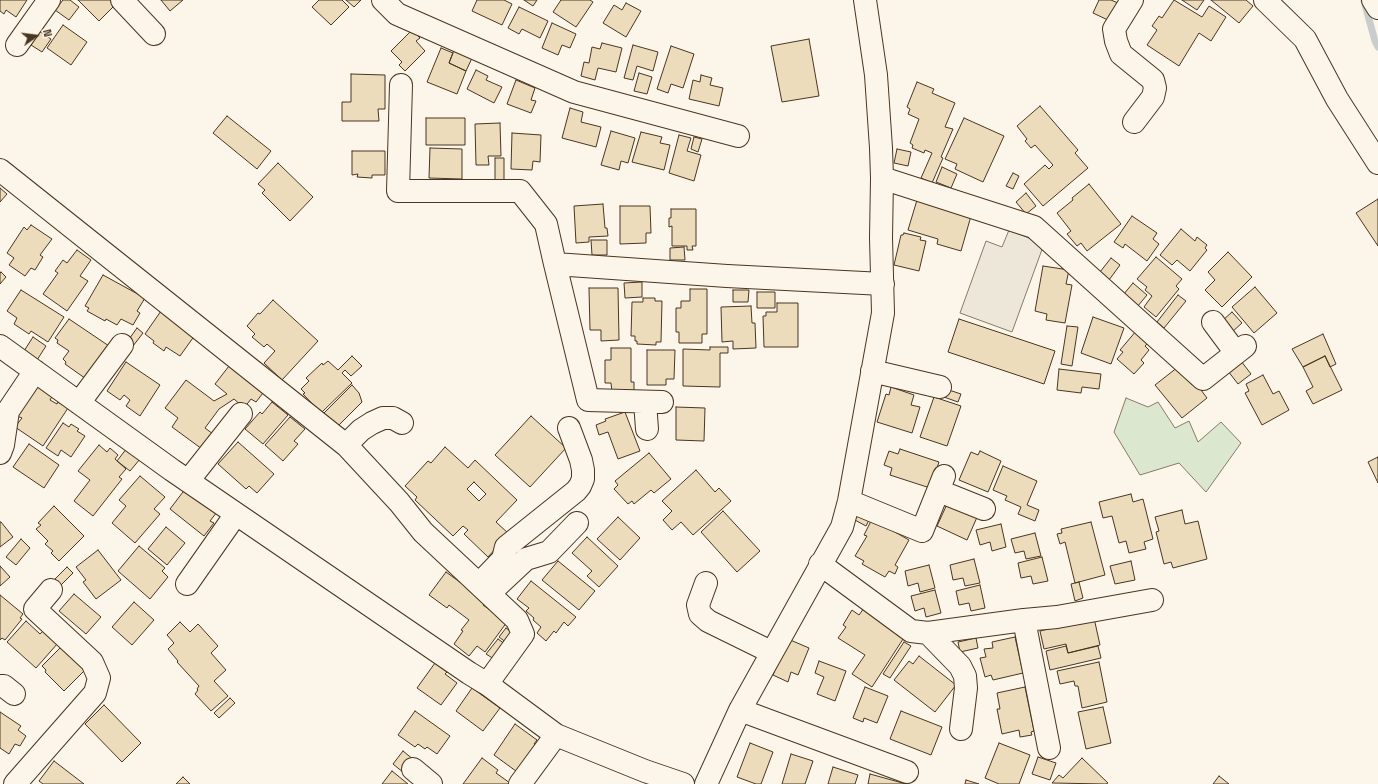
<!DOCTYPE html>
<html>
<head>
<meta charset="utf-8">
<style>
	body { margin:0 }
	#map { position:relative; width:1378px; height:784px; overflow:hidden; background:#fbf6e9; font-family:"Space Grotesk",sans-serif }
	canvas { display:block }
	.north { position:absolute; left:16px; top:16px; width:40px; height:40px; -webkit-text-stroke:3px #fbf6e9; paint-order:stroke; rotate:76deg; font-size:11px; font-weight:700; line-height:16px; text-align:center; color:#4a3520 }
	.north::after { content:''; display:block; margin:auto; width:14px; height:18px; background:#4a3520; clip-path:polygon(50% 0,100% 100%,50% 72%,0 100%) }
</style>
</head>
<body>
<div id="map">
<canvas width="1378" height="784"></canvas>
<div class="north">N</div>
</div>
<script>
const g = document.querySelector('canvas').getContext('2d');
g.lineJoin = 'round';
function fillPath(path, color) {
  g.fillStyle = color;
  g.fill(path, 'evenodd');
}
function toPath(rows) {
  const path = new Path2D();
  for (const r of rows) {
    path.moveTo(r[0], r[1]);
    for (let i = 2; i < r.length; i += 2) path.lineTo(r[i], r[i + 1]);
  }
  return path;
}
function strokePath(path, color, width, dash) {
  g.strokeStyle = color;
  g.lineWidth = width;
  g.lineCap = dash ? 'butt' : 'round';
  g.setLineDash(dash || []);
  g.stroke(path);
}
const green = toPath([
	[1126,398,1148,407,1158,402,1175,428,1189,421,1198,442,1221,422,1241,443,1206,492,1179,463,1140,475,1114,432,1126,398]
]);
const parking = toPath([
	[1009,230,1044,244,1012,332,960,313,986,241,1002,247,1009,230]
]);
const stream = toPath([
	[1364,1,1375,41,1378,47]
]);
const building = toPath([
	[0,0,27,0,16,17,6,10,4,14,0,11,0,0],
	[63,0,70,0,79,7,69,20,55,10,63,0],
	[78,0,116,0,118,2,99,21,78,0],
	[161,0,183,0,170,11,161,0],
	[319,0,342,0,349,7,331,25,312,7,319,0],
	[346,0,361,0,354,7,346,0],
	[477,0,504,0,512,4,502,25,472,11,477,0],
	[524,0,537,0,533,6,524,0],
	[561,0,590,0,593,2,576,27,553,12,561,0],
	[1099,0,1111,0,1118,3,1110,21,1093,13,1099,0],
	[1174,0,1202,17,1209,6,1226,17,1211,41,1199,33,1179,66,1147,45,1157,30,1152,26,1159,16,1162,18,1174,0],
	[1182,0,1204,0,1197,10,1182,0],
	[1211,0,1246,0,1253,6,1239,23,1211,0],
	[626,3,641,11,626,37,603,23,614,5,622,10,626,3],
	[519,7,548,21,540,38,522,29,519,34,508,28,519,7],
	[552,23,576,34,570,48,562,45,558,55,542,48,552,23],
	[63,25,87,42,71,65,47,48,63,25],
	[412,30,420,38,416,41,425,51,405,71,399,65,402,62,391,51,412,30],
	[39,31,51,39,42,52,31,45,39,31],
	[809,39,819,96,782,102,771,46,809,39],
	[602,43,622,48,616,72,598,68,595,80,581,76,584,62,589,63,592,47,600,49,602,43],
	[633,45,658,52,653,71,637,66,633,80,624,78,633,45],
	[671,46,694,54,683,88,671,84,668,93,657,89,671,46],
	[441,48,453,53,449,63,466,71,457,94,427,82,441,48],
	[454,50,472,58,466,71,449,63,454,50],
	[476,70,488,76,486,80,502,87,494,103,467,89,476,70],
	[639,73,652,77,647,94,634,91,639,73],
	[351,74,385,75,385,109,378,109,379,121,342,121,342,102,351,102,351,74],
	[701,75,712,78,710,85,723,88,719,106,689,99,693,80,700,82,701,75],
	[516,80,535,88,531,100,536,101,531,113,507,104,516,80],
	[917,82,934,89,932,93,955,103,945,127,953,129,941,157,943,158,932,183,921,178,932,153,925,150,924,153,912,148,913,145,910,143,919,119,908,114,910,109,907,107,917,82],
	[1040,106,1078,150,1075,153,1088,168,1043,206,1024,184,1045,165,1049,169,1053,165,1035,145,1031,148,1025,141,1027,139,1017,126,1040,106],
	[570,108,583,112,581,122,601,127,596,147,562,138,570,108],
	[227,116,271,151,257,169,213,133,227,116],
	[426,118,465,118,465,145,426,145,426,118],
	[964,118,1004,136,983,182,955,169,957,164,945,159,964,118],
	[500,123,501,156,488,156,489,165,476,165,475,124,500,123],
	[611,131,635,138,628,163,621,161,619,170,601,165,611,131],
	[641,132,662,137,660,143,670,145,664,170,632,162,641,132],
	[512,133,541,135,540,162,533,161,532,170,511,169,512,133],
	[679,135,691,138,687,151,701,155,694,181,669,173,679,135],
	[694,137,702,139,698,152,691,149,694,137],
	[430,148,462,149,462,179,429,178,430,148],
	[897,149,911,152,908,166,894,163,897,149],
	[352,151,385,151,385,175,372,175,372,178,357,177,358,174,352,175,352,151],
	[495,158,504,158,504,182,495,182,495,158],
	[278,163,313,197,290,221,262,193,265,190,258,184,278,163],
	[942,167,957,174,951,188,936,182,942,167],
	[1013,173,1019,176,1013,189,1006,186,1013,173],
	[1089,184,1121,224,1087,251,1081,243,1077,246,1067,234,1071,231,1057,213,1073,200,1072,198,1089,184],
	[0,188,7,194,0,202,0,188],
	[1026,193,1036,206,1026,214,1016,202,1026,193],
	[1378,199,1378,246,1356,213,1378,199],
	[917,200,971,216,961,251,937,244,938,239,908,230,917,200],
	[603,204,605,228,607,228,608,236,589,237,589,242,576,243,574,206,603,204],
	[620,206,650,206,651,233,646,233,646,243,620,244,620,206],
	[671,209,696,209,696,246,692,246,693,250,687,250,687,246,672,246,672,226,669,227,669,218,671,218,671,209],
	[1132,216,1157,233,1153,239,1159,244,1147,261,1125,244,1123,248,1114,242,1132,216],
	[31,225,52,239,40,255,43,257,35,270,31,268,25,276,9,265,14,258,7,253,24,227,27,230,31,225],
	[1181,229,1195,241,1197,237,1207,245,1205,248,1207,250,1190,271,1177,260,1172,265,1160,255,1181,229],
	[904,233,921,237,920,240,926,241,919,271,894,265,901,235,903,235,904,233],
	[591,240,607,240,607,255,592,255,591,240],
	[684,247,685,260,670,260,670,248,684,247],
	[77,250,91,260,80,276,88,281,67,311,43,294,58,273,55,271,63,260,67,263,77,250],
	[1228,252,1252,277,1222,307,1205,290,1215,280,1208,272,1228,252],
	[1156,257,1182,279,1176,286,1179,289,1156,317,1144,307,1152,296,1145,290,1147,287,1137,279,1156,257],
	[1111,258,1120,265,1109,280,1100,272,1111,258],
	[1043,266,1069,270,1066,284,1072,285,1065,323,1046,320,1047,314,1035,311,1043,266],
	[1,272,6,277,0,284,0,273,1,272],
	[103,275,145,298,137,311,140,313,133,325,121,319,117,325,106,319,105,321,87,311,89,308,85,306,103,275],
	[642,282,642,297,625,298,624,283,642,282],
	[1133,283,1147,295,1137,307,1123,295,1133,283],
	[1255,287,1277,313,1254,333,1232,307,1255,287],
	[589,288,618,288,619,340,601,341,601,330,590,330,589,288],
	[690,289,707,289,707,334,702,334,702,343,679,343,679,332,676,332,676,308,681,308,681,301,690,301,690,289],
	[21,290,64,317,48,342,31,331,29,334,14,324,17,318,7,311,21,290],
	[733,290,749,290,748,302,733,302,733,290],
	[757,292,775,292,775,308,757,308,757,292],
	[1178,295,1186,301,1164,328,1157,322,1178,295],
	[643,298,655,298,655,301,662,301,661,342,656,342,656,345,637,344,637,341,635,341,635,336,631,336,632,302,643,302,643,298],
	[273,300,318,341,282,380,264,363,275,351,267,344,264,347,252,337,255,334,247,326,258,313,260,314,273,300],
	[777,303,798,303,798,347,764,347,763,316,766,316,766,312,777,312,777,303],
	[751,306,752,323,755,323,756,348,733,349,733,341,722,342,721,307,751,306],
	[161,311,195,335,180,356,166,347,164,351,153,343,154,341,145,334,161,311],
	[1232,312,1242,323,1232,332,1222,321,1232,312],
	[1093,317,1124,328,1111,364,1081,353,1093,317],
	[69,319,112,348,89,381,65,364,66,362,63,359,69,351,57,343,58,340,55,338,69,319],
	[959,319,1055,351,1044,384,948,352,959,319],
	[1067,326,1078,327,1072,366,1061,364,1067,326],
	[137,328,143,333,133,346,127,342,137,328],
	[1137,330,1150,341,1145,346,1149,350,1141,360,1144,363,1134,374,1117,359,1123,352,1120,350,1137,330],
	[1323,334,1336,364,1330,367,1325,356,1303,367,1292,349,1323,334],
	[33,337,46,346,37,360,24,351,33,337],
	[710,347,728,347,728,353,720,353,720,387,683,386,683,349,710,350,710,347],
	[611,348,631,348,631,382,634,382,634,392,612,392,611,383,605,383,605,360,611,360,611,348],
	[647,350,675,350,674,379,666,379,666,385,647,385,647,350],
	[352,356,362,366,351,376,345,370,342,373,352,383,321,413,303,394,305,393,301,389,309,381,306,378,322,363,323,365,328,361,338,370,352,356],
	[1325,356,1342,390,1313,404,1306,391,1313,387,1303,367,1325,356],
	[1241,361,1251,374,1238,384,1228,371,1241,361],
	[126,362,160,385,140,416,126,406,130,400,124,395,120,400,107,391,126,362],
	[229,366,263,393,256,402,251,399,244,408,234,399,219,409,205,428,213,434,202,449,172,427,178,418,165,408,186,380,214,401,227,394,215,384,229,366],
	[1178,367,1192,385,1195,382,1207,398,1182,418,1155,385,1178,367],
	[1059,369,1101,374,1099,389,1082,387,1081,393,1057,390,1059,369],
	[1263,375,1273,394,1279,391,1289,410,1262,425,1245,393,1249,391,1246,384,1263,375],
	[38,385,53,395,50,400,57,404,58,402,68,408,43,446,15,427,22,418,17,416,38,385],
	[352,385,359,393,362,402,337,427,324,413,352,385],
	[891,387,914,395,911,405,920,407,912,433,877,422,886,394,889,395,891,387],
	[943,388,961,394,958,402,941,396,943,388],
	[934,397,961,406,947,446,920,437,934,397],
	[272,402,288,415,263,444,245,429,260,412,262,414,272,402],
	[676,407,705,408,704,441,676,440,676,407],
	[625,412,640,451,618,459,608,432,599,435,596,425,606,421,605,419,625,412],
	[531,416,566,448,530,487,495,455,531,416],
	[290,417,305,429,294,441,298,444,283,461,265,445,290,417],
	[63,423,69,427,71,424,79,429,77,431,85,436,71,457,61,450,58,456,46,448,63,423],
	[238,442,274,474,257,493,249,486,246,489,218,464,238,442],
	[29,444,59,465,44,488,13,467,29,444],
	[99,445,107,452,110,448,118,455,115,459,126,469,119,477,122,479,93,516,74,501,90,480,78,471,99,445],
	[445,447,468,468,475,460,517,500,496,522,509,534,488,557,464,534,468,530,463,526,453,536,415,500,417,497,405,486,428,461,431,463,445,447],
	[474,482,486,494,479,501,467,489,474,482],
	[127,448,140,459,130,471,117,461,127,448],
	[900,449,939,462,930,488,890,475,892,468,884,465,889,451,898,454,900,449],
	[980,451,1001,461,988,492,959,480,971,452,978,455,980,451],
	[649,453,671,479,654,493,651,490,634,504,632,501,628,504,614,489,618,485,615,481,649,453],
	[1378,457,1378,483,1368,462,1378,457],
	[1003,466,1037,481,1027,505,1039,510,1035,521,1018,514,1021,507,1005,500,1007,496,993,490,1003,466],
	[696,470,715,492,719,488,731,501,693,535,681,522,672,530,663,520,672,511,662,501,696,470],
	[140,476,165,497,154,509,160,514,135,543,112,523,126,506,119,500,140,476],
	[186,488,217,512,210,521,214,523,204,536,170,509,186,488],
	[1131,494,1133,502,1143,499,1153,539,1144,542,1146,549,1129,553,1126,541,1119,543,1112,516,1103,518,1099,502,1131,494],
	[948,502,978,515,967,540,937,526,948,502],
	[54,506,84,536,59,561,51,553,53,551,45,544,48,541,36,529,41,525,38,523,54,506],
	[1182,510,1185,524,1198,521,1207,559,1173,568,1171,562,1164,564,1156,532,1159,531,1155,517,1182,510],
	[723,511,760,551,737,572,701,532,723,511],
	[856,512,870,518,866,526,853,519,856,512],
	[618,517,640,538,620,560,597,539,618,517],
	[872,519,909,540,895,565,898,567,895,574,889,571,885,577,862,564,864,561,855,556,867,536,864,535,872,519],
	[0,522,1,522,13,537,0,547,0,522],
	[1091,522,1105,575,1075,583,1065,542,1060,544,1057,534,1062,533,1061,529,1091,522],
	[1001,524,1006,547,992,551,990,542,980,545,976,530,1001,524],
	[166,527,185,543,167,565,148,549,166,527],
	[1035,533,1041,556,1026,559,1024,551,1015,553,1011,539,1035,533],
	[587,537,618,566,599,587,587,576,592,571,572,553,587,537],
	[21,539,30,548,16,565,6,557,21,539],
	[139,546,165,568,162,571,168,577,150,599,118,571,139,546],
	[98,550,121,580,96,599,83,582,86,580,76,567,98,550],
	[1042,557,1048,581,1033,584,1031,576,1021,578,1018,563,1042,557],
	[974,559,980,583,965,586,963,578,953,580,950,565,974,559],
	[558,561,595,591,579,610,542,580,558,561],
	[1131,561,1135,580,1115,584,1110,566,1131,561],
	[929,565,935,588,920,592,918,583,908,586,905,571,929,565],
	[0,566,10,577,0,586,0,566],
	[67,567,73,573,56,590,50,584,67,567],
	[446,572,486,601,483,605,507,622,485,652,477,646,469,656,454,644,463,631,461,630,469,620,449,605,447,608,429,595,446,572],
	[531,581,576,617,568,626,564,622,556,633,554,631,546,641,537,633,541,627,533,620,534,618,526,611,529,608,517,599,531,581],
	[1079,582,1083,598,1075,601,1071,584,1079,582],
	[980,585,985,608,971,611,969,603,959,605,956,591,980,585],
	[935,590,941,613,926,617,924,608,915,611,911,596,935,590],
	[74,594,101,617,86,634,59,611,74,594],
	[0,595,23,614,20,618,22,619,5,640,2,638,0,640,0,595],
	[134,602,154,620,132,645,112,627,134,602],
	[864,608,905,636,872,687,852,674,865,655,838,638,846,627,843,625,852,610,859,615,864,608],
	[1094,618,1100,645,1068,653,1066,644,1044,649,1040,631,1094,618],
	[26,621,40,634,44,630,58,643,36,668,7,642,26,621],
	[180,622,190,632,198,624,218,646,211,653,226,670,214,681,228,696,211,711,195,694,198,690,197,689,199,686,177,662,178,661,168,649,174,643,167,635,180,622],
	[506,628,514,634,507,643,499,637,506,628],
	[1015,637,1023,673,993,680,991,675,985,677,980,658,986,657,984,649,993,648,992,642,1015,637],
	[976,638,978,648,960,652,958,642,976,638],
	[498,639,505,644,494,659,486,654,498,639],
	[788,639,809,648,798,675,791,672,788,682,773,675,788,639],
	[904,642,911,646,890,678,883,674,904,642],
	[1066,646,1068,653,1098,646,1101,658,1050,670,1046,651,1066,646],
	[61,647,85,670,64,691,45,672,46,670,42,666,61,647],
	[919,656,956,685,935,712,894,680,909,661,913,664,919,656],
	[819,661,846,671,835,701,817,694,824,677,815,673,819,661],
	[1099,662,1107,702,1082,708,1078,686,1075,686,1074,681,1060,684,1057,671,1099,662],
	[435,663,447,672,445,674,457,683,441,705,417,688,435,663],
	[865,687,888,696,877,723,864,718,863,722,853,718,865,687],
	[1025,687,1034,731,1031,732,1032,735,1020,737,1019,730,1002,734,997,709,1000,709,997,693,1025,687],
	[472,688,500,708,483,731,456,711,472,688],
	[230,698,235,703,219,718,214,713,230,698],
	[104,705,141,743,122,762,85,724,104,705],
	[1103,707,1111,743,1086,749,1078,712,1103,707],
	[415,711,450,736,437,754,427,747,425,749,418,744,415,747,398,735,415,711],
	[901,711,942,727,931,755,890,739,901,711],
	[0,712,21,726,18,730,26,736,20,746,15,744,9,754,0,748,0,712],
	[515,724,537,740,534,744,539,747,520,774,494,755,515,724],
	[750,743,773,752,761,784,756,784,737,777,750,743],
	[999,743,1030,755,1019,784,999,784,985,778,999,743],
	[403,751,414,760,404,773,393,764,403,751],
	[791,754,813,761,805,784,782,784,791,754],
	[1038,757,1056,763,1050,780,1032,774,1038,757],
	[482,758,498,770,496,773,510,783,509,784,463,784,482,758],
	[1082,758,1108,783,1106,784,1052,783,1059,775,1063,778,1082,758],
	[54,761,84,784,43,784,39,781,54,761],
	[833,767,858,775,855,784,828,784,833,767],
	[392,771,408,784,382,784,392,771],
	[870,774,906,784,868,784,870,774],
	[1219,776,1229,784,1213,784,1219,776],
	[183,777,190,784,176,784,183,777],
	[966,780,979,784,965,784,966,780]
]);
const minor = toPath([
	[122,0,154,34],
	[383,0,397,14,574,92,738,136],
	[1132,0,1114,29,1116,41,1121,54,1153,80,1155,88,1153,97,1134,122],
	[1265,0,1305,39,1337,99,1378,163],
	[1373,0,1378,8],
	[17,45,49,0],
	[401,85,398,191,520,191,546,224,555,264],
	[0,170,347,446,399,502,423,532,517,620,523,634,487,684],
	[882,178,1034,227,1203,379,1245,346],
	[1213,322,1236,353],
	[0,346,172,470,469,673,487,684,556,735,645,771,683,784],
	[872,371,940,387],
	[645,402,647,429],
	[662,402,588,400,555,264,727,276,883,284],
	[79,403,122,345],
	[346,445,361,430,372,423,383,418,393,418,402,423],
	[0,453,3,445,8,411,35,371],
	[188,481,241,414],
	[939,491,984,509],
	[849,501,922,531,944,476],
	[820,564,911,631,928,633,1024,620,1057,617,1152,600],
	[706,583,698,605,700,614,708,621,771,652],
	[187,584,236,514],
	[479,584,503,559,506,547,576,491,580,486,583,479,583,470,581,460,569,428],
	[495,588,526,559,549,552,577,523],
	[1024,620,1049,748],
	[928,633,960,666,965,676,966,688,961,729],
	[0,686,4,686,14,694],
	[740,710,907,772],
	[413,769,431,784],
	[15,784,95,693,99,678,92,662,35,609,51,590],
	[520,784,556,735],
	[706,784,740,710,842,527,849,501,883,313,881,238,882,178,881,148,876,75,865,0]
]);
fillPath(green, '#dce7d0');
strokePath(green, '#887966', 1);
fillPath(parking, '#ede7d9');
strokePath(parking, '#887966', 1);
strokePath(stream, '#c9cecd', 7);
fillPath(building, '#ecdcbc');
strokePath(building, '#4a3520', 1);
strokePath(minor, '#4a3520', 24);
strokePath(minor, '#fbf6e9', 22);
</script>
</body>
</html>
